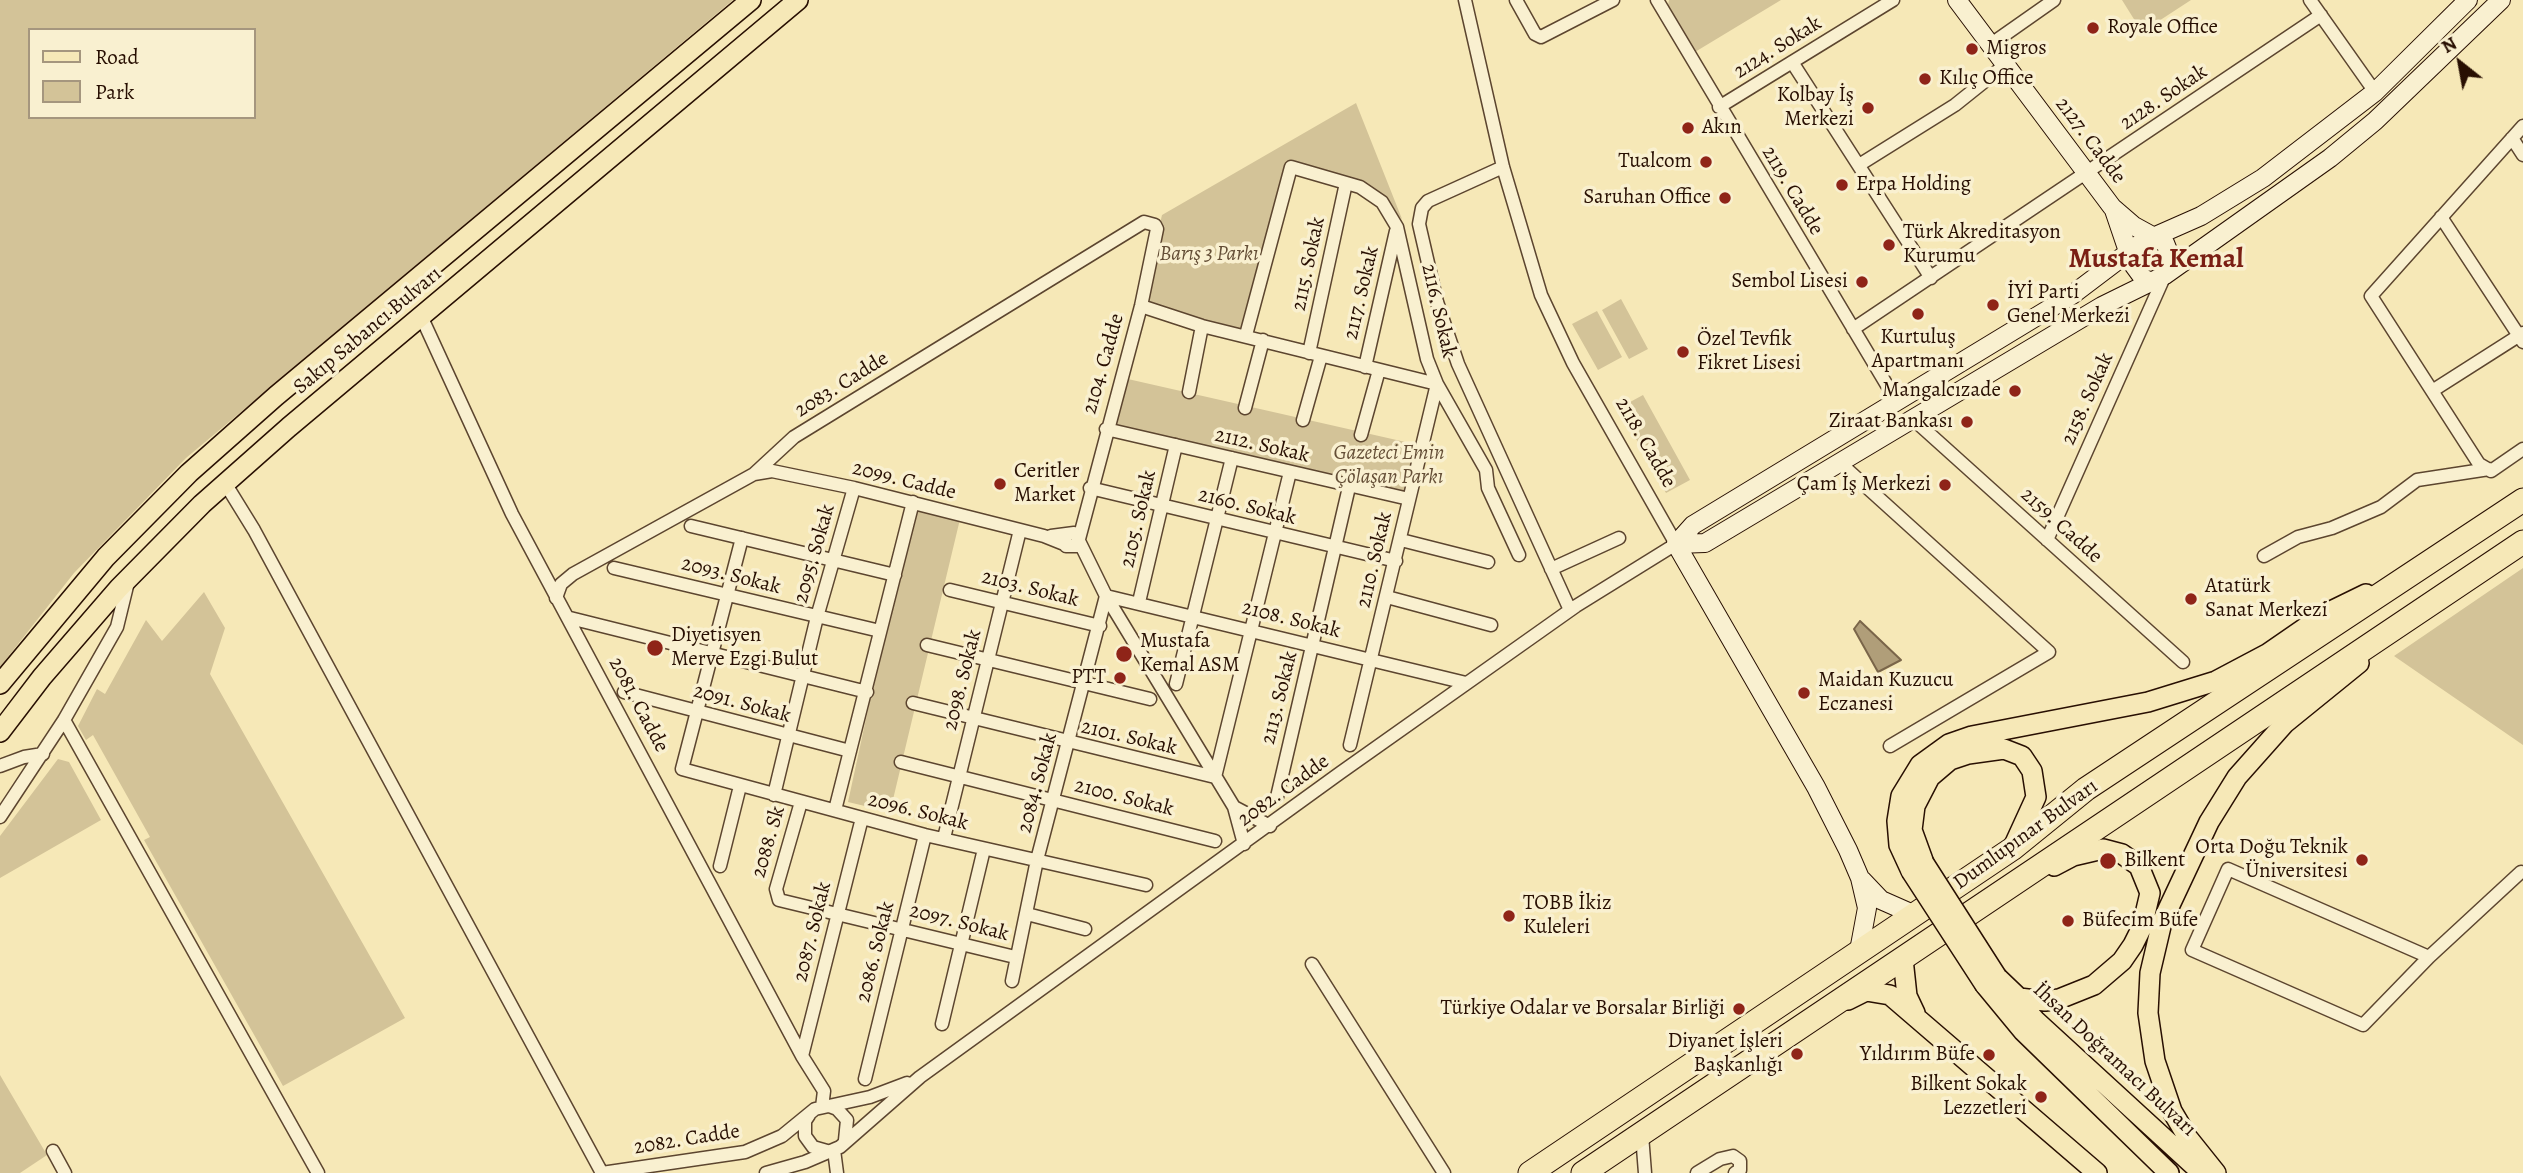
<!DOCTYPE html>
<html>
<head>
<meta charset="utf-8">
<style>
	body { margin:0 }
	#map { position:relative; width:2523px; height:1173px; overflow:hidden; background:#f6e8b7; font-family:Alegreya,serif }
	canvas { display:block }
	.legend { position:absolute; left:28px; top:28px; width:228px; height:91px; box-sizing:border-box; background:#f9f0d0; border:2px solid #a5967e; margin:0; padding:9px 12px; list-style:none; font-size:21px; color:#280f02 }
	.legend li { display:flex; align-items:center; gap:14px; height:35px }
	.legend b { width:35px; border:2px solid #a5967e }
	.north { position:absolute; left:2425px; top:28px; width:70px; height:70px; -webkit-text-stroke:5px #f9f0d0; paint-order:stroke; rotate:329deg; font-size:19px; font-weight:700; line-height:28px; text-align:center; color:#280f02 }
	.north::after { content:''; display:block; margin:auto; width:24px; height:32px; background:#280f02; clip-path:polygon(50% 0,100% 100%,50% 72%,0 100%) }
</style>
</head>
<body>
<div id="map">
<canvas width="2523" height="1173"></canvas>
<ul class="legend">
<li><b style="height:9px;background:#f6e8b7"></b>Road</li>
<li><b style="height:19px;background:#d3c398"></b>Park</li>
</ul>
<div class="north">N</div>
</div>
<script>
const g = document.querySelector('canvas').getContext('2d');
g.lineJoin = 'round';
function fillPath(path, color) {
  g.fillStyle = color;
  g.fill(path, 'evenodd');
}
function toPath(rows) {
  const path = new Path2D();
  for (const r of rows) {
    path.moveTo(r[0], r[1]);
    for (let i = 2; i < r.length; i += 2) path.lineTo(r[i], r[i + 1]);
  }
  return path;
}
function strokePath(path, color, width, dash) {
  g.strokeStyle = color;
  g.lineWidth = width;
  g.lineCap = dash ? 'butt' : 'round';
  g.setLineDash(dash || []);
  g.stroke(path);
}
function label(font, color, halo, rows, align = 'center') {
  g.font = font + ' Alegreya,serif';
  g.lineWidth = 7;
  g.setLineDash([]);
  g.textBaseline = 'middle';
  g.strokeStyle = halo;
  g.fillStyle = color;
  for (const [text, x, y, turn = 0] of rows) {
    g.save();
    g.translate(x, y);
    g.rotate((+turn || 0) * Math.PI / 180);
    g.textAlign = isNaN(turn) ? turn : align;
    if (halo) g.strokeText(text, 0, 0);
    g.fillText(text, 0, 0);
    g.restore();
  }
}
const green = toPath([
	[0,0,733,0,186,458,74,573,0,667],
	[30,30,254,30,254,117,30,117],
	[1669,0,1781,0,1690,55,1666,15],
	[2122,0,2191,0,2142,32],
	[1356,103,1402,219,1382,202,1292,168,1246,335,1141,306,1162,215],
	[1621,299,1648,349,1629,359,1602,310],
	[1597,311,1622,357,1598,370,1572,324],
	[1119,377,1423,446,1409,499,1106,429],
	[1643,395,1690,480,1666,493,1619,408],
	[913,502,961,515,890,812,848,802],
	[2523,568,2523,745,2394,656],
	[204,592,225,628,210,674,405,1018,283,1086,144,840,150,837,93,735,86,740,78,726,97,689,105,694,146,620,162,641],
	[58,759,69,762,101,820,0,878,0,836],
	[0,1075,47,1155,20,1173,0,1173]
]);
const water = toPath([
	[1860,621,1901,660,1878,672,1854,629,1860,621]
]);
const street = toPath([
	[1516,0,1535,34,1541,37,1613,0],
	[1657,0,1897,402],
	[2310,0,2375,92],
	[1990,45,2054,0],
	[1792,62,1931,278],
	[1719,107,1893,0],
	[2523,126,2371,296,2479,464,2491,471,2523,449],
	[2512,138,2523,155],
	[1859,165,1955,105,2005,65],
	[1503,167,1428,201,1422,208,1419,224,1437,302,1458,364,1570,610],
	[2441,217,2523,342],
	[1141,306,1202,326,1437,384,1350,745],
	[421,316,512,514,802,1056,824,1091,822,1107],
	[1853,329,2321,15],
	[1246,335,1291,167,1360,187,1382,202,1397,227,1427,359,1437,384,1486,470,1488,488,1519,555],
	[1309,353,1346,183],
	[1365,367,1396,231],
	[2432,391,2523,333],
	[1189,392,1202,326],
	[1245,408,1263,340],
	[1913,419,2183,662],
	[1303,420,1321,356],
	[1106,429,1409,499],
	[1361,435,1379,370],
	[1840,463,2049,652,1890,746],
	[754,474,772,471,854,488,1044,536,1064,544],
	[225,483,254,530,602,1173],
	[1090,488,1396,561],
	[691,526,895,575],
	[1051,536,1074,533,1079,539,1076,546,1066,546,1065,535],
	[742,538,682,769,925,835,1146,885],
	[1401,540,1488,562],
	[2047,540,2165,275],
	[1079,541,1106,596,1234,807,1244,844],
	[2264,556,2298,537,2332,528,2381,507,2417,480,2489,469],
	[614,568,880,631],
	[1551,569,1619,538],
	[950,590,1100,626],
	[1387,597,1491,625],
	[556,598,561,584,573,574,754,474,794,437,1144,222,1155,225,1157,229,1141,306,1079,539],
	[1139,602,1176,445],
	[570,618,867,692],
	[927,645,1150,699],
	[1176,684,1232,458],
	[624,692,850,751],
	[913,703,1215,777,1290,472],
	[64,720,318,1173],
	[901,762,1215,841],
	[0,766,24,757,43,754],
	[774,795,817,617,854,488],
	[1277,797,1349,487],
	[801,802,776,889,779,900,1015,957],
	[1234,807,1270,826],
	[835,810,913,502],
	[0,817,64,720,117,627,128,582],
	[944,838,1020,530],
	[720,866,740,786],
	[1027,914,1085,929],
	[2429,957,2228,869,2192,950,2363,1025,2429,957,2521,872],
	[1312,964,1444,1173],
	[1012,981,1037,860,1106,596,1466,683],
	[942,1024,984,849],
	[802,1056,862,818],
	[865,1079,925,835],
	[829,1106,837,1109,847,1120,845,1140],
	[809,1115,805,1121,805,1136,813,1147,827,1151],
	[1642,1135,1645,1173],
	[834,1150,837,1173],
	[53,1151,65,1173],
	[602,1173,745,1152,782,1136,815,1109,870,1097,907,1083],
	[766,1173,805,1162,840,1147,920,1077,1340,773,1576,606,1676,544,1573,363,1541,295,1503,167,1465,0],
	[1697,1173,1720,1159,1733,1156,1740,1161,1740,1170,1735,1173]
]);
const secondary = toPath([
	[1957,0,2112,207,2134,226,2165,243,2175,268],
	[2114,210,2132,263,2143,278,2151,282],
	[1676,544,1705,543,2102,306,2165,275,2330,158,2375,121,2501,0],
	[1676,544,1693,525,2072,295,2142,242,2201,216,2263,178,2375,92,2468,0],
	[1676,544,1816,787,1848,850,1860,878,1867,908,1859,951],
	[1862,880,1881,900,1915,915]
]);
const primary = toPath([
	[0,684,106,557,189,473,276,396,751,0],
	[0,732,42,677,119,588,202,504,289,427,798,0],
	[1924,863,1912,830,1915,806,1930,777,1950,760,1968,754,2004,749,2022,756,2032,771,2036,797,2014,845],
	[1911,871,1899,845,1897,821,1901,796,1920,765,1949,744,1972,736,2148,702,2216,681,2267,654,2325,614,2366,594],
	[1903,959,1907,996,1915,1013],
	[1997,977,2019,998,2045,1001,2059,999,2094,985,2122,961,2133,945,2142,927,2150,893,2139,866,2122,854,2103,849,2073,856,2054,866],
	[1985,985,2023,1031,2169,1173],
	[2014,997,2035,1020,2202,1173],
	[1848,1000,1866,991,1890,995,2097,1173],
	[2216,1173,2188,1138,2172,1111,2155,1061,2148,1013,2150,973,2162,922,2209,822,2237,777,2285,723,2359,663]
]);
const highway = toPath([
	[1530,1173,2012,849,2086,789,2523,500],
	[1583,1173,2523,542]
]);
const primaryBridge = toPath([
	[1924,863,1997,977],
	[1911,871,1985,985]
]);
const markers = [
	[2093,28,7,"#8f2418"],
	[1972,49,7,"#8f2418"],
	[1925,79,7,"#8f2418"],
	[1868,108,7,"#8f2418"],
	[1688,128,7,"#8f2418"],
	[1706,162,7,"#8f2418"],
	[1842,185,7,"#8f2418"],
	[1725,198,7,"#8f2418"],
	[1889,245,7,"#8f2418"],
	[1862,282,7,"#8f2418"],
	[1993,305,7,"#8f2418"],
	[1918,314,7,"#8f2418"],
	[1683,352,7,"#8f2418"],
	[2015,391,7,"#8f2418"],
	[1967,422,7,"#8f2418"],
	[1000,484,7,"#8f2418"],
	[1945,485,7,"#8f2418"],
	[2191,599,7,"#8f2418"],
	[655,648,9,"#8f2418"],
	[1124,654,9,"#8f2418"],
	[1120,678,7,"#8f2418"],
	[1804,693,7,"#8f2418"],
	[2362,860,7,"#8f2418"],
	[2108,861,9,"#8f2418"],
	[1509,916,7,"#8f2418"],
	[2068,921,7,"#8f2418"],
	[1739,1009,7,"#8f2418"],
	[1797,1054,7,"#8f2418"],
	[1989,1055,7,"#8f2418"],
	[2041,1097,7,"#8f2418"]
];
const poiNames = [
	["Royale Office",2107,28],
	["Migros",1986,49],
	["Kılıç Office",1939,79],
	["Kolbay İş",1854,96,"right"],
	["Merkezi",1854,120,"right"],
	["Akın",1702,128],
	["Tualcom",1692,162,"right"],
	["Erpa Holding",1856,185],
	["Saruhan Office",1711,198,"right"],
	["Türk Akreditasyon",1903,233],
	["Kurumu",1903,257],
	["Sembol Lisesi",1848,282,"right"],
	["İYİ Parti",2007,293],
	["Genel Merkezi",2007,317],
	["Kurtuluş",1918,338,"center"],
	["Apartmanı",1918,362,"center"],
	["Özel Tevfik",1697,340],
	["Fikret Lisesi",1697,364],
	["Mangalcızade",2001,391,"right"],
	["Ziraat Bankası",1953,422,"right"],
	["Ceritler",1014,472],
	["Market",1014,496],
	["Çam İş Merkezi",1931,485,"right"],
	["Atatürk",2205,587],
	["Sanat Merkezi",2205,611],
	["Diyetisyen",671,636],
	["Merve Ezgi Bulut",671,660],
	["Mustafa",1140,642],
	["Kemal ASM",1140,666],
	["PTT",1106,678,"right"],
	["Maidan Kuzucu",1818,681],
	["Eczanesi",1818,705],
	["Orta Doğu Teknik",2348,848,"right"],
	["Üniversitesi",2348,872,"right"],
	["Bilkent",2124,861],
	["TOBB İkiz",1523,904],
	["Kuleleri",1523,928],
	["Büfecim Büfe",2082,921],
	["Türkiye Odalar ve Borsalar Birliği",1725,1009,"right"],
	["Diyanet İşleri",1783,1042,"right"],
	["Başkanlığı",1783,1066,"right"],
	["Yıldırım Büfe",1975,1055,"right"],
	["Bilkent Sokak",2027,1085,"right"],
	["Lezzetleri",2027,1109,"right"]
];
const streetNames = [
	["2124. Sokak",1778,48,-32],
	["2128. Sokak",2164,98,-34],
	["2127. Cadde",2090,141,53],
	["2119. Cadde",1792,191,59],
	["2115. Sokak",1309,264,-78],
	["2117. Sokak",1362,293,-77],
	["2116. Sokak",1438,311,77],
	["Sakıp Sabancı Bulvarı",368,331,-40],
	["2104. Cadde",1104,364,-74],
	["2083. Cadde",842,385,-32],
	["2158. Sokak",2088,399,-66],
	["2118. Cadde",1645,443,60],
	["2112. Sokak",1262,446,13],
	["2099. Cadde",904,481,14],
	["2160. Sokak",1247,507,14],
	["2105. Sokak",1139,519,-77],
	["2159. Cadde",2061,526,42],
	["2095. Sokak",815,554,-74],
	["2110. Sokak",1375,560,-77],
	["2093. Sokak",731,576,14],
	["2103. Sokak",1030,589,14],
	["2108. Sokak",1291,620,14],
	["2098. Sokak",963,680,-76],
	["2113. Sokak",1280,698,-76],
	["2091. Sokak",742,704,15],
	["2081. Cadde",638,705,62],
	["2101. Sokak",1129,738,13],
	["2084. Sokak",1038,783,-75],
	["2082. Cadde",1284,791,-36],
	["2100. Sokak",1124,798,14],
	["2096. Sokak",918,812,14],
	["Dumlupınar Bulvarı",2026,835,-36],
	["2088. Sk",769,842,-74],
	["2097. Sokak",959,923,14],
	["2087. Sokak",813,932,-76],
	["2086. Sokak",876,952,-76],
	["İhsan Doğramacı Bulvarı",2114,1060,43],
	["2082. Cadde",687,1140,-9]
];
const parkNames = [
	["Barış 3 Parkı",1209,255],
	["Gazeteci Emin",1389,454],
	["Çölaşan Parkı",1389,478]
];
const districtNames = [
	["Mustafa Kemal",2156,260]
];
fillPath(green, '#d3c398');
fillPath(water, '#b09e79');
strokePath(water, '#7a6549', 2);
strokePath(street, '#5c452f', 15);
strokePath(secondary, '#280f02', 20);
strokePath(primary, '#280f02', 22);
strokePath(highway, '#280f02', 25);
strokePath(street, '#f9f0d0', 12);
strokePath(secondary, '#f9f0d0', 18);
strokePath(primary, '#f6e8b7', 19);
strokePath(highway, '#f6e8b7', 23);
strokePath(primaryBridge, '#280f02', 22, []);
strokePath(primaryBridge, '#f6e8b7', 19);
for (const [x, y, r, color] of markers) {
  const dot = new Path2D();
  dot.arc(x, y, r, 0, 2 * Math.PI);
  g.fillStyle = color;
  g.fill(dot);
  strokePath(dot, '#f9f0d0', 2.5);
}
label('21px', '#280f02', '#f9f0d0', poiNames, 'left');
label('21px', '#280f02', '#f9f0d0', streetNames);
label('italic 21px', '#644e36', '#f9f0d0', parkNames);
label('bold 28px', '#7a1f14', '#f9f0d0', districtNames);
</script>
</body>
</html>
